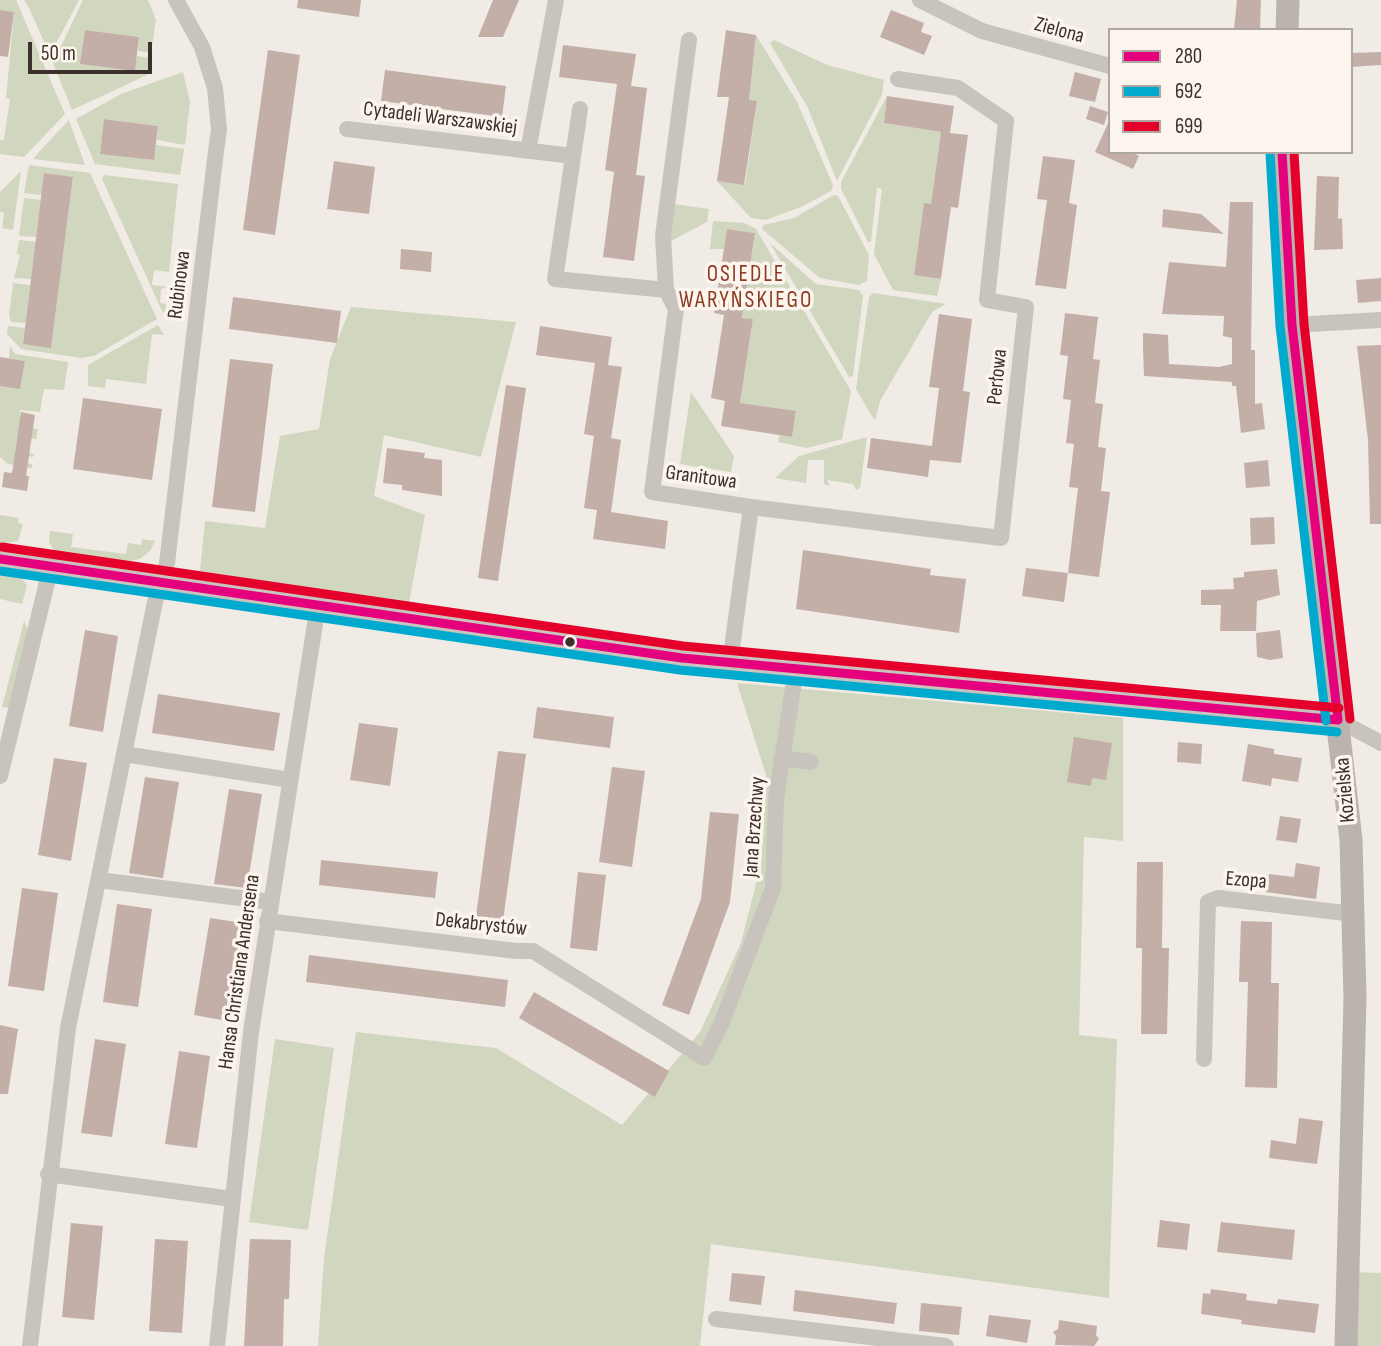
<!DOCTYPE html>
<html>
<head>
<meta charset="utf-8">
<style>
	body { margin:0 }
	#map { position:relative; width:1381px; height:1346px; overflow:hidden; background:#f0ebe5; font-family:"Sofia Sans Condensed",sans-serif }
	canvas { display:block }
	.legend { position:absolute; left:1108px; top:28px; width:245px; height:126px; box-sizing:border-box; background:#fbf5ee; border:2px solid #aea6a0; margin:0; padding:9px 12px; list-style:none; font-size:21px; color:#3b302b }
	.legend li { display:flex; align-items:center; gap:14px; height:35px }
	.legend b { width:35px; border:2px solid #aea6a0 }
	.scale { position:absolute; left:28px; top:42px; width:124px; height:32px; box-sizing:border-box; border:4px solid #3b302b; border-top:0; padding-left:9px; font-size:21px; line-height:24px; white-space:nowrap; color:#3b302b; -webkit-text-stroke:5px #fbf5ee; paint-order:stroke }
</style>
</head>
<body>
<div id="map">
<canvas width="1381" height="1346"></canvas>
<ul class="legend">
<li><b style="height:9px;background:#e5007d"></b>280</li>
<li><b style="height:9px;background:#00a9ce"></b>692</li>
<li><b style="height:9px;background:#e4002b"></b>699</li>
</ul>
<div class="scale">50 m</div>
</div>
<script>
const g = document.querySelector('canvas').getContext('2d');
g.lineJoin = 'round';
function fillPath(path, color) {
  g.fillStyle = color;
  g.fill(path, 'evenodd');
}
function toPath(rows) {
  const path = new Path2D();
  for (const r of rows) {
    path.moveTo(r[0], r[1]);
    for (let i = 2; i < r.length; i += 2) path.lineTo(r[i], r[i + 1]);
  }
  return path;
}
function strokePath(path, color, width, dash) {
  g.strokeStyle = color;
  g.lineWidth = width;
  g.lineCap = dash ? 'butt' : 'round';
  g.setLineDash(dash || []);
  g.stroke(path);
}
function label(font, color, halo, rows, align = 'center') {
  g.font = font + ' "Sofia Sans Condensed",sans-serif';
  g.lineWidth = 7;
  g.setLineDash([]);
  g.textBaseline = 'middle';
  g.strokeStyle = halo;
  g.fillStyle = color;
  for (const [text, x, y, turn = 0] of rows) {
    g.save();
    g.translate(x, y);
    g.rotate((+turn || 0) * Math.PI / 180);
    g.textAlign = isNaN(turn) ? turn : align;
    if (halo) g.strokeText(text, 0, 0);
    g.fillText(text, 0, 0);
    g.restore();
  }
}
const green = toPath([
	[0,0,16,0,65,114,24,157,0,154,0,140,4,140,10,99,6,98,14,12,0,10],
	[24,0,79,0,50,55,30,10],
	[83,0,148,0,156,20,151,53,138,51,139,37,85,30,81,64,134,71,137,56,150,58,147,75,72,110,53,63],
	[756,35,797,102,833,185,831,191,803,206,766,220,751,218,717,181,745,185,757,102,749,100],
	[774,40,827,65,884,80,882,95,837,181,808,108,770,43],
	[183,72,190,102,185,145,157,140,158,126,105,119,100,153,153,160,156,145,184,149,180,175,95,164,76,119,121,94],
	[887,96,884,123,941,132,931,204,924,204,914,275,941,279,937,296,893,290,874,254,882,189,877,188,871,242,868,242,841,189,841,182],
	[69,120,85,165,33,159,38,153],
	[29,165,90,173,157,319,94,356,81,358,21,349,7,334,8,326,25,328,23,344,51,347,73,178,45,173,42,195,24,193],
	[21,171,13,230,2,228,4,213,0,212,0,192],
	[104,175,178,184,169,272,154,270,152,285,168,287,161,289,160,303,166,304,165,312,162,311,102,179],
	[834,195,838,196,869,255,867,281,859,285,820,278,762,229,763,225,794,218],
	[24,198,41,200,36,237,19,236],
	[674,204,709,209,707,222,669,242],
	[713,221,744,223,756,229,851,391,842,439,807,448,778,442,780,435,792,437,796,412,740,403,753,320,742,317,755,233,727,229,724,249,710,249],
	[19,240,36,242,31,279,14,278,20,255,17,254],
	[770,243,816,284,859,290,863,296,853,376,849,377],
	[13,283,30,285,26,323,11,322,9,315],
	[873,293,946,304,932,312,880,401,875,421,856,389,869,297],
	[351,307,516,322,481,457,384,435,374,496,425,515,409,603,200,571,205,521,265,528,280,436,319,429,330,359],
	[158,325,164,335,152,334,146,384,106,379,105,388,88,386,88,365],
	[10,346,15,354,68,362,64,390,44,389,40,412,20,410,20,427,38,429,36,439,17,437,15,451,34,454,33,457,18,454,17,462,32,464,32,468,8,464,0,457,0,386,20,388,25,361,9,358],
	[691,392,734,456,731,472,680,464],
	[867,437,860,488,856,490,853,484,827,480,830,486,824,484,824,460,808,460,806,483,775,478,799,456],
	[0,515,19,518,18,523,23,524,18,541,0,544],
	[50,531,73,534,71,547,126,554,128,543,141,545,142,539,155,541,150,551,140,559,124,562,56,553,49,543],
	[0,575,22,578,27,586,22,604,0,599],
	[24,621,28,630,9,708,2,707],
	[737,683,1123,718,1123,841,1084,837,1079,1035,1117,1039,1109,1298,711,1244,700,1346,318,1346,324,1258,356,1032,496,1048,622,1125,700,1032,741,943,761,864,766,775],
	[275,1039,334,1048,308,1230,249,1222],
	[1348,1272,1381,1273,1381,1346,1346,1346]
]);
const building = toPath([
	[298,0,361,0,359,17,297,8],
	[493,0,519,0,503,37,478,37],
	[1237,0,1261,0,1260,30,1234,30],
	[0,10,14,12,8,57,0,56],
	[891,10,924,23,921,32,932,36,924,55,880,37],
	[85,30,139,37,135,71,80,64],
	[726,30,756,35,749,100,757,101,744,185,717,181,729,97,717,97],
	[563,45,636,54,631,86,647,88,636,175,645,176,634,261,603,257,614,172,605,170,617,84,559,77],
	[268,50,300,55,275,235,243,230],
	[1381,52,1381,65,1351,67,1351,53],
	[385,70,506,86,502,117,381,101],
	[1075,72,1101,79,1095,102,1069,96],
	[887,96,954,106,950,133,968,135,958,208,951,207,941,279,914,275,924,203,931,204,941,132,884,123],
	[1090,106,1108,112,1104,125,1086,119],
	[104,119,158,126,154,160,100,154],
	[1110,119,1110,152,1131,152,1139,156,1133,169,1095,152],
	[1043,156,1075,160,1069,203,1077,205,1066,289,1035,285,1047,200,1037,199],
	[334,161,375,167,369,214,327,209],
	[44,173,73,177,51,348,23,344],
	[1317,176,1339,177,1338,219,1342,218,1343,249,1314,250],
	[1230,202,1253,202,1251,350,1255,350,1255,404,1262,403,1265,429,1241,433,1236,386,1232,386,1232,382,1144,376,1143,347,1143,333,1168,335,1169,364,1219,367,1232,364,1232,338,1223,336,1224,316,1162,314,1169,262,1226,267],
	[1163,209,1201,214,1224,234,1162,227],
	[727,229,755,233,742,318,753,319,740,403,796,411,792,437,721,426,725,401,711,398,724,315,714,313],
	[401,249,432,252,431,272,400,269],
	[1381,278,1381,301,1358,303,1356,280],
	[233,297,341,311,337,343,229,329],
	[1065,313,1098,317,1093,359,1100,360,1095,403,1103,404,1098,447,1106,448,1101,491,1110,492,1099,577,1068,573,1078,488,1069,487,1074,444,1066,443,1071,400,1063,399,1068,356,1060,355],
	[939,314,972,319,963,391,970,392,961,463,930,460,928,477,867,468,871,438,932,446,939,388,929,387],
	[540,326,612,337,608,365,622,367,611,438,621,440,611,512,668,521,665,549,593,539,597,510,584,508,594,436,584,434,595,363,536,355],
	[1381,345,1381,524,1370,524,1368,440,1357,346],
	[0,357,25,361,20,389,0,386],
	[230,359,273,364,255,512,212,507],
	[506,385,526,388,498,581,478,578],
	[83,398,162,409,152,480,73,469],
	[21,412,35,415,26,476,29,476,27,491,2,487,4,472,12,473],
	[387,448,425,453,424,458,442,460,442,496,402,490,402,485,383,483],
	[1268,460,1270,486,1246,488,1244,463],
	[1274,517,1275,544,1251,545,1250,518],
	[803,550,931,569,930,575,966,579,959,633,796,609],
	[1026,568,1068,573,1064,602,1022,596],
	[1277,569,1280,595,1257,601,1256,631,1220,631,1221,605,1201,605,1201,590,1234,589,1233,578,1244,577,1244,572],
	[85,630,118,636,103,732,69,726],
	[1280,630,1283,658,1270,660,1257,657,1256,633],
	[158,694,280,713,274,751,152,733],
	[537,707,614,717,610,748,533,738],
	[359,723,398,728,390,786,350,780],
	[1074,737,1112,743,1106,780,1092,778,1091,786,1067,782],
	[1178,742,1202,744,1201,764,1177,762],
	[1248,744,1274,749,1274,754,1302,758,1298,782,1272,778,1271,786,1242,781],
	[498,751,526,754,502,928,475,924],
	[54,758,87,763,71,861,38,855],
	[612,767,645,771,632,867,599,862],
	[145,777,179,782,163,878,129,873],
	[229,789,262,794,247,888,214,884],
	[710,812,739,814,730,902,689,1015,662,1005,701,899],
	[1280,816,1301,819,1297,843,1276,840],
	[321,860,438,872,435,898,319,885],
	[1137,862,1163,862,1162,948,1169,948,1167,1034,1141,1034,1142,948,1136,948],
	[1296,863,1320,867,1316,899,1266,892,1269,874,1294,877],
	[578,872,606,875,597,951,570,948],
	[22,888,58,893,44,991,8,986],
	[117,904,152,909,138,1007,103,1002],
	[210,918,243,923,227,1021,194,1015],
	[1241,921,1272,922,1271,983,1279,983,1277,1088,1245,1087,1248,982,1239,982],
	[309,955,508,980,505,1007,306,982],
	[534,992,669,1071,655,1097,519,1018],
	[0,1025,18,1029,8,1094,0,1094],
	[95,1039,126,1044,112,1137,81,1133],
	[179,1051,210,1056,197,1148,165,1144],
	[1299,1118,1323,1121,1317,1164,1269,1158,1271,1140,1296,1144],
	[1160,1220,1190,1224,1187,1250,1157,1247],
	[1221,1222,1295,1230,1292,1260,1217,1252],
	[71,1223,103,1226,94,1320,62,1317],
	[155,1239,188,1241,182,1333,149,1331],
	[250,1239,291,1240,289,1299,284,1299,283,1346,244,1346],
	[732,1273,765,1276,761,1305,729,1301],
	[1211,1289,1247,1294,1246,1300,1277,1304,1278,1299,1319,1304,1315,1333,1241,1324,1242,1320,1201,1314,1203,1293,1210,1294],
	[795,1290,897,1303,894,1324,793,1311],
	[921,1303,962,1307,959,1335,919,1331],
	[989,1315,1031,1320,1027,1343,986,1336],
	[1059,1320,1097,1326,1096,1335,1099,1339,1094,1346,1055,1345,1056,1336,1053,1332,1058,1329]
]);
const street = toPath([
	[920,0,982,31,1110,66],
	[580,109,555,279,666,290,676,309,652,492,751,507,730,663],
	[347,129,573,156],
	[528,151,556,0],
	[666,290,663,236,689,40],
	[1292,325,1381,320],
	[751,507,1001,538,1026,307,987,300,1006,121,958,88,898,79],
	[0,559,682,658,1338,720,1381,743],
	[124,754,290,780],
	[781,758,811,762],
	[0,776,51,566],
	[99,880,271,902],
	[267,921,516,951,533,951,704,1058,722,1022,773,888,776,799,796,669],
	[1204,1059,1208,902,1218,898,1354,914],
	[48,1174,232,1199],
	[716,1319,946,1346],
	[30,1346,68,1028,155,602,167,563,216,151,219,130,215,88,202,47,176,0],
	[217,1346,251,1032,318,605]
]);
const secondary = toPath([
	[1287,30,1288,0],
	[1282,152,1292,325,1351,840,1355,998,1346,1346]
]);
const bus1 = toPath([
	[1282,152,1292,325,1338,720],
	[0,559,682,658,1338,720]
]);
const bus2 = toPath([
	[1270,153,1280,326,1326,721],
	[0,571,680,670,1337,732]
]);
const bus3 = toPath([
	[1294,152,1304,324,1350,719],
	[2,547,683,646,1339,708]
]);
const markers = [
	[570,642,6,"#3b302b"]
];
const streetNames = [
	["Zielona",1059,31,15],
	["Cytadeli Warszawskiej",440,119,7],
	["Rubinowa",180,285,-83],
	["Perłowa",998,377,-84],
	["Granitowa",701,478,8],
	["Kozielska",1346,790,-95],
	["Jana Brzechwy",755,827,-86],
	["Ezopa",1246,881,5],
	["Dekabrystów",481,925,6],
	["Hansa Christiana Andersena",240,972,-82]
];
const neighbourhoodNames = [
	["OSIEDLE",746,275],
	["WARYŃSKIEGO",746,301]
];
fillPath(green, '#d1d6bf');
fillPath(building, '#c3afa7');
strokePath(street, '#c9c3be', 16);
strokePath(secondary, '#bab3ae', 23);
strokePath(bus1, '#e5007d', 9);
strokePath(bus2, '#00a9ce', 9);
strokePath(bus3, '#e4002b', 9);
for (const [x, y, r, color] of markers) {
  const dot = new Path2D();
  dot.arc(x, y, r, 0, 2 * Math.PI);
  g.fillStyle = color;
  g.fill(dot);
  strokePath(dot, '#fbf5ee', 2.5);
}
label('21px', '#3b302b', '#fbf5ee', streetNames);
g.letterSpacing = '2px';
label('23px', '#8c3b22', '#fbf5ee', neighbourhoodNames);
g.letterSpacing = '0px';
</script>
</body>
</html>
